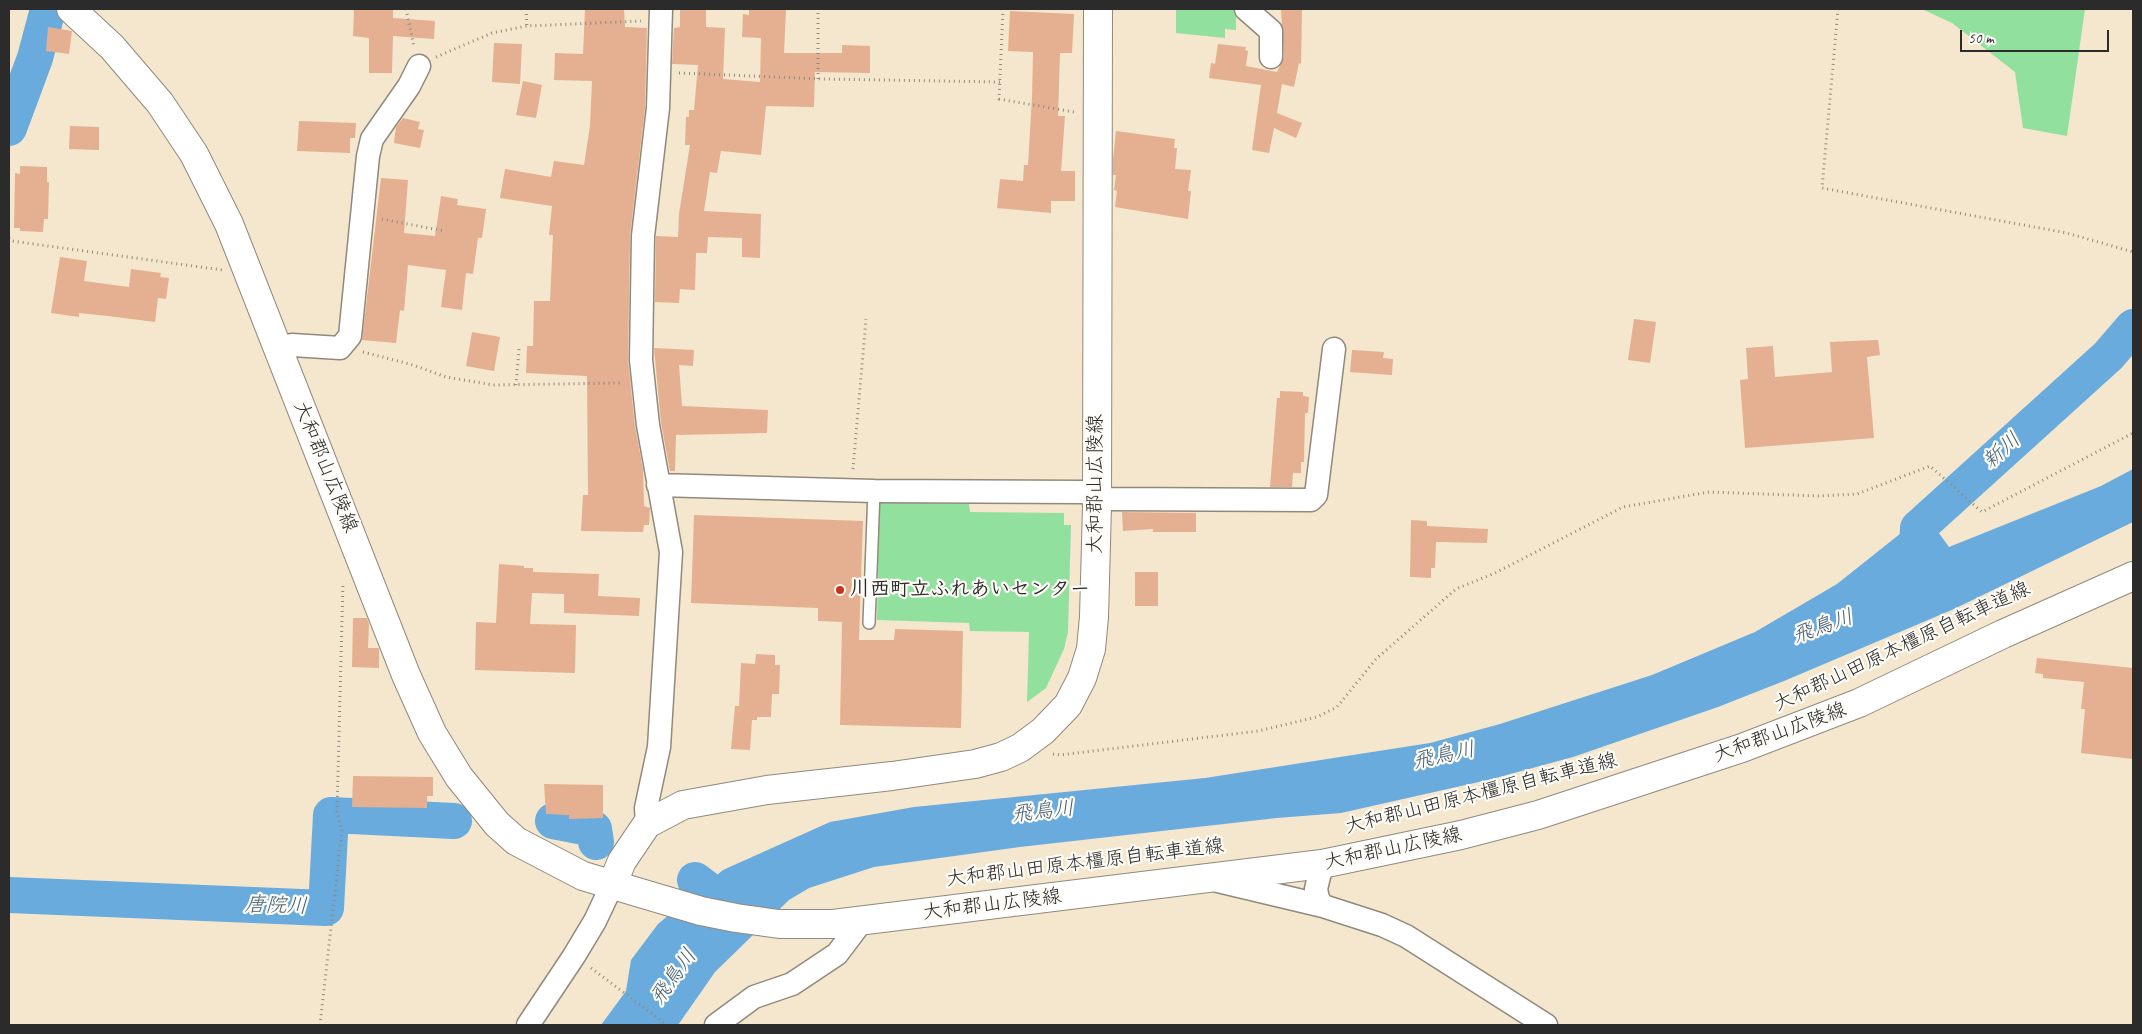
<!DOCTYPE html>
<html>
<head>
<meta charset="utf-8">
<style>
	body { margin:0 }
	#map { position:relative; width:2142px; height:1034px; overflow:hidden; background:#f4e7ce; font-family:Caveat,sans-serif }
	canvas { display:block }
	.frame { position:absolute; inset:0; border:10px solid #2b2b2b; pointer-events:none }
	.scale { position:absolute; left:1960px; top:30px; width:149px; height:22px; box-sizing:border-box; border:2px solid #2b2b2b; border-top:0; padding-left:6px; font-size:15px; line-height:18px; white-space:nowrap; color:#2b2b2b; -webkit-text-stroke:4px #fdfcf7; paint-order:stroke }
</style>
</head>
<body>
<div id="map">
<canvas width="2142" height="1034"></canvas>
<div class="frame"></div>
<div class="scale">50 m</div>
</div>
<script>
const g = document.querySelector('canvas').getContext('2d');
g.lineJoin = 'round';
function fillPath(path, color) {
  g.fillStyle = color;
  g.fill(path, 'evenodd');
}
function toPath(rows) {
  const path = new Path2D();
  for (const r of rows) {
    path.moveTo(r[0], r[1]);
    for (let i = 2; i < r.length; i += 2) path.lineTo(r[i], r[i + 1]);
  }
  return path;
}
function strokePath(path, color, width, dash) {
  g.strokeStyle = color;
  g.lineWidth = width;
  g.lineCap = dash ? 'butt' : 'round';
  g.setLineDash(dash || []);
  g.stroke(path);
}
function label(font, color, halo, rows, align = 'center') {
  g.font = font + ' Caveat,"Klee One",sans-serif';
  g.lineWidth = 4.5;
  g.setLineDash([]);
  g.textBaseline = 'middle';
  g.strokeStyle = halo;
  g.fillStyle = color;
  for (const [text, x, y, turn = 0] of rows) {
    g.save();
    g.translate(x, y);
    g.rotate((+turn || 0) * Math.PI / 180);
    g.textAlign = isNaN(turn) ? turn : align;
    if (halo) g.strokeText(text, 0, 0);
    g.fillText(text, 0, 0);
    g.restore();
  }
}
const green = toPath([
	[1176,9,1236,9,1236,30,1225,29,1225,38,1176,33],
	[1922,9,2085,9,2067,136,2023,128,2015,72,1952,23],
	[879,502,969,504,970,512,1064,513,1064,525,1071,525,1068,632,1064,649,1046,688,1027,702,1029,632,970,631,969,623,877,620]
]);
const water = toPath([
	[2133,469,2133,522,1954,609,1784,681,1718,707,1573,757,1492,779,1341,813,1277,818,1020,847,874,867,809,888,789,900,715,972,678,1025,601,1025,626,991,631,960,658,924,723,870,830,822,914,807,1205,778,1430,743,1500,724,1652,675,1755,632,1837,584,1925,514,1949,547,2101,486]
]);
const river = toPath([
	[9,128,35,58,48,9],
	[1916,563,1918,528,2108,356,2133,327],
	[553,821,594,829,596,842],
	[695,880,727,904],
	[9,895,326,908,331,815,454,821]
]);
const building = toPath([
	[354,9,393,9,393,18,435,21,434,39,393,36,392,73,369,73,369,38,353,36],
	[585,9,624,9,625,27,647,28,645,108,630,236,628,360,635,426,643,470,644,506,650,508,649,525,644,525,643,532,581,531,583,495,588,495,587,376,526,373,527,346,533,346,534,301,550,301,553,235,549,235,552,206,500,198,505,169,551,177,554,161,584,165,590,126,592,81,554,80,555,53,583,54],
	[680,9,706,9,706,27,725,28,723,79,760,82,761,38,742,37,743,14,749,15,749,9,786,9,784,53,842,53,842,45,870,46,870,73,815,72,814,107,766,106,761,155,721,151,717,173,710,172,704,211,761,214,760,258,742,257,742,238,708,237,707,253,696,253,695,290,680,289,679,303,655,302,656,236,678,237,679,214,690,145,685,145,686,117,689,117,689,110,694,110,698,65,672,64,674,28,680,27],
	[1281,9,1302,9,1301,64,1299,63,1294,87,1282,84,1277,113,1302,123,1296,138,1274,128,1269,153,1252,150,1261,85,1209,78,1211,63,1215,64,1218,44,1246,47,1245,50,1248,51,1246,66,1277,72,1284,57],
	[1010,11,1074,14,1072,53,1060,53,1058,116,1065,116,1061,171,1075,171,1075,201,1051,201,1051,213,997,208,1000,179,1023,181,1024,165,1028,165,1032,97,1033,52,1008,51],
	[48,27,72,31,69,54,46,51],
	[494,43,522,44,520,84,492,82],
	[523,81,542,85,536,118,516,115],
	[403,118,420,122,418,129,424,130,420,148,394,143,396,127],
	[299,121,356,123,355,138,350,138,350,153,297,151],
	[70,126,99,127,99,150,69,149],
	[1116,131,1175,139,1174,148,1177,148,1175,169,1191,170,1188,191,1191,191,1188,219,1115,207,1117,191,1114,190,1116,175,1113,175,1113,160],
	[20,166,47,167,47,182,49,182,48,219,44,219,43,232,20,231,20,228,14,228,15,173,20,174],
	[381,178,408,180,404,233,435,236,441,196,458,199,457,205,486,209,482,238,478,238,473,274,466,273,462,310,441,307,446,270,408,265,404,311,400,310,396,343,362,340],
	[60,257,87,261,84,281,129,287,131,269,161,273,160,277,169,278,166,299,158,298,155,322,108,316,79,313,79,317,51,313],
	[1634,319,1656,322,1650,363,1628,360],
	[472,332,500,337,494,371,466,366],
	[1875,340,1878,340,1880,355,1867,357,1874,438,1745,448,1740,380,1748,379,1746,348,1773,346,1775,377,1832,372,1830,342],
	[654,348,694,350,693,366,679,365,682,406,768,410,767,433,676,435,675,471,670,471,661,423],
	[1352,350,1384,352,1383,358,1393,359,1392,375,1350,372],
	[1280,391,1303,392,1303,396,1309,397,1308,413,1305,413,1304,462,1301,462,1301,473,1293,473,1292,487,1270,487,1277,398,1280,398],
	[1122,512,1196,513,1196,532,1153,532,1153,529,1123,531],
	[694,515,863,521,859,640,894,640,895,629,963,631,961,728,840,725,842,622,818,621,818,608,691,603],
	[1411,520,1427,521,1427,526,1488,529,1487,543,1436,542,1435,568,1431,568,1431,578,1410,577],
	[499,564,524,566,524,568,533,568,533,572,599,574,598,596,640,598,639,616,564,613,564,594,532,593,530,624,576,625,575,673,475,670,476,622,496,623],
	[1135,572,1158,572,1158,606,1135,606],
	[353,618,367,618,369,624,368,648,379,648,379,668,352,667],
	[756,654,775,655,775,665,780,665,779,694,772,694,771,717,757,717,757,720,752,720,750,750,731,749,735,706,739,706,741,663,755,664],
	[2037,658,2133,668,2133,759,2081,753,2085,709,2081,709,2084,682,2043,678,2043,674,2035,673],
	[353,776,433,777,433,796,427,796,427,808,352,807],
	[544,784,603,785,603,818,569,819,569,815,546,814]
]);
const path = toPath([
	[406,9,414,47],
	[526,9,527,26],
	[1003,9,999,99,1074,112],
	[1838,9,1822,188,2067,233,2133,252],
	[436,57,492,33,527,26,641,21],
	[679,73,824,79,1000,82],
	[818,79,818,9],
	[382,219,444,231],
	[9,238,12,241,222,270],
	[363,352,413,365,446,377,493,385,622,383],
	[516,385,519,349],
	[853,469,866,319],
	[1053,754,1060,755,1258,731,1317,717,1337,707,1376,659,1456,589,1495,573,1623,507,1709,492,1819,496,1857,494,1930,466,1982,512,2133,433],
	[591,968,667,1025],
	[320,1025,342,830,337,811,343,582]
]);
const service = toPath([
	[869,623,874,491]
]);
const minor = toPath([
	[1246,9,1271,31,1271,57],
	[278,348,292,345,340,348,350,336,368,156,372,139,409,86,419,66],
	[658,485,874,491,1083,492,1107,499,1311,500,1316,495,1334,349],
	[647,824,646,808,659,747,671,552,648,425,641,360,643,236,658,108,661,9],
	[1322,864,1316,889,1318,899,1323,906],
	[1218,881,1323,906,1382,925,1406,936,1546,1025],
	[528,1025,574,956,595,921,612,885],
	[716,1025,754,997,792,984,837,954,862,921]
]);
const secondary = toPath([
	[71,9,112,47,160,103,194,154,229,224,406,675,432,733,459,777,497,824,516,841,583,876,701,911,736,918,779,924,833,924,1322,864,1461,835,1538,815,1742,748,1859,703,2003,634,2133,576],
	[612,885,622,861,647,824,683,805,767,790,892,776,975,764,1001,757,1020,748,1043,731,1068,705,1082,678,1091,649,1094,617,1097,506,1098,9]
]);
const markers = [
	[840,590,5,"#c8321e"]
];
const streetNames = [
	["大和郡山広陵線",325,467,68],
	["大和郡山広陵線",1096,484,-90],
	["大和郡山田原本橿原自転車道線",1902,647,-25],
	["大和郡山広陵線",1780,733,-20],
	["大和郡山田原本橿原自転車道線",1481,794,-14],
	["大和郡山広陵線",1393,849,-12],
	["大和郡山田原本橿原自転車道線",1085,863,-7],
	["大和郡山広陵線",992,905,-7]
];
const poiNames = [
	["川西町立ふれあいセンター",850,590]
];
const waterNames = [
	["新川",2002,451,-42],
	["飛鳥川",1823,627,-19],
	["飛鳥川",1444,756,-12],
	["飛鳥川",1043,812,-6],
	["唐院川",276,906,2],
	["飛鳥川",674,977,-54]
];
fillPath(green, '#91e09e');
fillPath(water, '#69abdd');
strokePath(river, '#69abdd', 36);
fillPath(building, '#e4b091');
strokePath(service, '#90897c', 14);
strokePath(minor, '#90897c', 25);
strokePath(secondary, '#90897c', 30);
strokePath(path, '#90897c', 3, [1, 4]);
strokePath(service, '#fff', 11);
strokePath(minor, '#fff', 22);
strokePath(secondary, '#fff', 28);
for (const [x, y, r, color] of markers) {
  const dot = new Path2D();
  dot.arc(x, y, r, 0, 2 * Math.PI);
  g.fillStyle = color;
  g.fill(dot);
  strokePath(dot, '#fdfcf7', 2);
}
label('20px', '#2b2b2b', '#fdfcf7', streetNames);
label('bold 20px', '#2b2b2b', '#fdfcf7', poiNames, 'left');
label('italic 21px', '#445e72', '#fdfcf7', waterNames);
</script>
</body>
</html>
